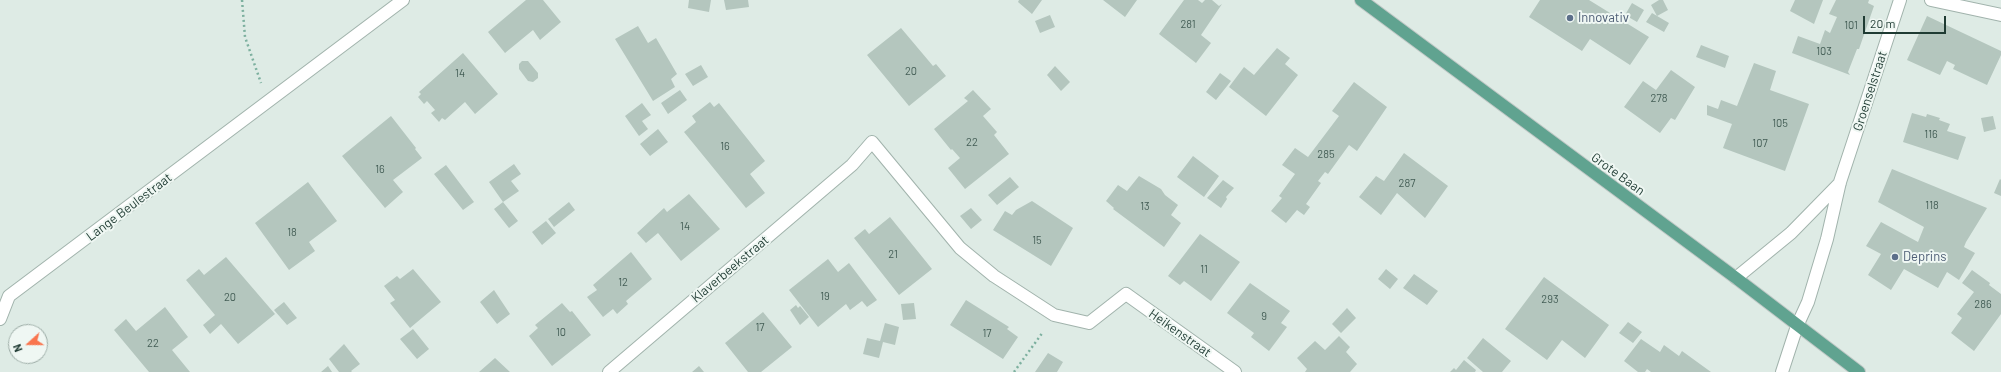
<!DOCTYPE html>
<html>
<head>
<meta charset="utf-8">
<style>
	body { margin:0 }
	#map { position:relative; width:2001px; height:372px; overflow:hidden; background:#deebe5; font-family:Barlow,sans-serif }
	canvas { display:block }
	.north { position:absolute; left:8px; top:324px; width:40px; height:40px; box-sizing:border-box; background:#eff7f3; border:1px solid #9caca6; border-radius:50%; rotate:249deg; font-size:11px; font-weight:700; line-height:16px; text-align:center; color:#1f3b33 }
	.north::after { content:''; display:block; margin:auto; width:14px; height:18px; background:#f9754e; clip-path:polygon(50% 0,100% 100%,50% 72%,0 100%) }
	.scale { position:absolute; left:1863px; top:16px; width:83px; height:18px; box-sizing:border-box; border:2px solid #1f3b33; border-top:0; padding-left:5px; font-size:12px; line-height:14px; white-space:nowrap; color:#1f3b33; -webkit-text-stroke:3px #eff7f3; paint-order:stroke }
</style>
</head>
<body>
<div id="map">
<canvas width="2001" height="372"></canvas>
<div class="north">N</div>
<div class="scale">20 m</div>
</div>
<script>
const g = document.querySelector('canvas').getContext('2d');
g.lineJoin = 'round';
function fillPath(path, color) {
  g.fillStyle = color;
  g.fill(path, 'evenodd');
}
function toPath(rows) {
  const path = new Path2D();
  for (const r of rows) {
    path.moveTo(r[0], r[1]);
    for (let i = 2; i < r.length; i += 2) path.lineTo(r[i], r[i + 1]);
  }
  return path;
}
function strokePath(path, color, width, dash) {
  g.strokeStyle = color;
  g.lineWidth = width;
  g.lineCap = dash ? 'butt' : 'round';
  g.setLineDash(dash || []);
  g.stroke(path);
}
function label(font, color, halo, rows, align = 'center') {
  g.font = font + ' Barlow,sans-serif';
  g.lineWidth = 4;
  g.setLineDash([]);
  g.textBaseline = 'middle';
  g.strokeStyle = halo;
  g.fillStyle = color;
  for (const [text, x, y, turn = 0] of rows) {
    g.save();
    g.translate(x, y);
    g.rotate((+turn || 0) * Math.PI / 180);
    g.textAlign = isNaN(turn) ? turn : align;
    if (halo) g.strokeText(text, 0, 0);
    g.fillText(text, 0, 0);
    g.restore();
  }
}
const building = toPath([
	[526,0,543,0,561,22,540,40,533,30,505,53,488,32],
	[689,0,711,0,709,12,688,8],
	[724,0,748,0,749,7,726,10],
	[1019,0,1042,0,1032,14,1018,2],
	[1103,0,1137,0,1125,17],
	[1184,0,1198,0,1202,3,1205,0,1212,0,1219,6,1222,4,1201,35,1211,43,1196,63,1159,34],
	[1540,0,1589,0,1649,37,1630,65,1590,39,1582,51,1529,17],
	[1659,0,1663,0,1668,10,1657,16,1651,5],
	[1795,0,1823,0,1814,24,1790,11],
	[1836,0,1869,0,1868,3,1874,6,1859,49,1857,49,1848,72,1850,75,1792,53,1798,36,1820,44,1825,30,1830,33,1837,17,1829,14],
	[1632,3,1644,10,1637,22,1625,15],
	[1652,13,1669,23,1664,32,1646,22],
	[1050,15,1055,27,1040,33,1035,21],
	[1927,16,2001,51,2001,55,1987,85,1953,69,1955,65,1947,61,1940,75,1907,60],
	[638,26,648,43,656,38,677,74,671,79,675,87,653,101,615,39],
	[901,28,933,66,936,64,946,76,909,106,867,55],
	[1701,45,1729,56,1725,68,1696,57],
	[1277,48,1290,58,1285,64,1298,75,1266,116,1229,87,1244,67,1254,75],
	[463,53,498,94,475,114,465,102,445,120,442,118,439,122,431,113,435,110,427,101,424,104,418,97,421,94,419,92],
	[522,61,528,61,538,73,538,78,533,82,528,81,519,69,519,64],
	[1754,63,1776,71,1770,90,1809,104,1785,171,1723,148,1732,124,1707,115,1707,105,1718,109,1721,100,1737,106],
	[701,65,708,77,693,86,685,74],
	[1055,66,1070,82,1061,91,1047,75],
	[1671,70,1695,87,1675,120,1671,118,1660,133,1624,107,1643,81,1656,90],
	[1220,73,1231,81,1216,100,1206,92],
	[1354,82,1387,107,1357,151,1349,145,1328,174,1325,172,1318,181,1321,183,1306,204,1310,207,1304,215,1297,210,1286,223,1271,211,1282,198,1279,196,1295,174,1282,165,1295,148,1308,157,1339,116,1332,111],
	[680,90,687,100,668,114,661,103],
	[973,90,991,109,983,116,997,132,994,135,1009,154,965,189,948,168,960,158,952,149,951,150,934,129,968,101,964,98],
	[710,102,714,107,719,103,765,161,750,174,765,193,746,208,684,132,696,122,692,116],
	[642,103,651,115,642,121,648,129,639,136,625,116],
	[1912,113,1926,117,1927,114,1940,118,1939,120,1950,124,1947,131,1966,137,1958,160,1903,142],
	[391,116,416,148,415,149,422,158,393,180,403,192,385,208,342,156],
	[1993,116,1996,129,1984,132,1981,118],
	[658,129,668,142,650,156,640,144],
	[1404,153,1448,186,1425,218,1397,193,1381,215,1359,197,1376,176,1384,181],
	[1193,156,1219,176,1204,197,1177,177],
	[514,164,521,174,511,181,519,191,503,202,489,182],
	[446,165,474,202,463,210,434,174],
	[1892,169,1987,208,1966,242,1964,247,1975,253,1959,280,1947,272,1938,288,1904,269,1891,290,1868,275,1881,254,1866,246,1881,222,1918,242,1924,227,1878,202],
	[1139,176,1161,189,1165,195,1178,205,1171,215,1181,223,1164,247,1113,209,1114,208,1106,201,1118,185,1127,191],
	[1010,177,1019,187,997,205,988,195],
	[2000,179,2001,180,2001,196,1994,193],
	[1223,180,1234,188,1226,197,1227,199,1221,208,1207,198],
	[308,182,337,221,309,242,315,251,289,270,255,223],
	[689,194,720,229,681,261,658,233,646,243,637,233,664,208,667,212],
	[1032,201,1073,228,1051,266,993,230,1005,211,1012,215,1016,210],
	[503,202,518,221,509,228,494,209],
	[569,202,575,210,554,227,548,219],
	[971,208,982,220,971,229,960,216],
	[890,217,932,269,899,295,854,238,865,229,869,234],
	[546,221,556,233,542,245,532,232],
	[1200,234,1240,262,1211,301,1184,281,1180,285,1168,276],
	[631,252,652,279,626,301,628,304,617,314,613,309,603,317,587,297,597,290,593,285],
	[226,257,275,314,238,344,221,324,210,334,203,325,215,315,186,280,199,269,204,275],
	[828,259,838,272,849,263,877,300,867,307,862,301,850,310,846,304,818,327,789,290],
	[413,269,441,302,410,328,390,303,395,300,384,286,397,276,400,279],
	[1386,269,1398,279,1390,289,1378,279],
	[1972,270,1990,283,1989,285,2001,294,2001,314,1974,351,1951,333,1962,318,1957,314,1974,292,1962,283],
	[1414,274,1438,291,1427,305,1403,288],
	[1544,277,1609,325,1585,358,1562,340,1547,360,1505,329],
	[1250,283,1290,311,1281,323,1287,327,1269,351,1251,337,1254,333,1227,313],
	[494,290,510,314,497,324,480,302],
	[966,300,1009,327,1007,329,1018,337,1003,359,950,325],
	[284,302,297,318,287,325,274,310],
	[562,303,570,312,572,311,591,335,552,366,529,336,538,328,535,325],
	[914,303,916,319,903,320,901,304],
	[796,305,798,308,800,306,809,317,800,325,790,310],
	[165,307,188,337,172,350,190,372,149,372,114,330,126,319,136,331],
	[1347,308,1356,318,1341,333,1332,324],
	[763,312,792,347,761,372,748,372,725,343],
	[1628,322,1642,332,1633,343,1619,333],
	[885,323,899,327,895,345,883,342,879,358,863,354,867,338,880,341],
	[413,329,429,349,417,359,400,339],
	[1339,336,1350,347,1346,352,1357,364,1350,372,1305,372,1307,369,1297,358,1315,341,1325,350],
	[1483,338,1511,361,1502,372,1483,372,1467,358],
	[1641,339,1660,352,1664,345,1679,356,1682,351,1711,372,1651,372,1647,369,1645,372,1638,372,1624,361],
	[344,344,360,364,351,371,352,372,339,372,329,359],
	[1048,353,1063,362,1057,372,1035,372],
	[495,358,510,372,479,372],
	[1464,360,1476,370,1475,372,1450,372,1454,368,1456,370],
	[328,366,332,372,321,372],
	[699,366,704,372,692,372]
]);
const path = toPath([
	[242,0,245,37,261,83],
	[1014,372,1043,332]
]);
const minor = toPath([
	[1931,0,2001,15],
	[1736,278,1791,233,1840,183],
	[0,319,9,296,403,0],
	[609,372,852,165,872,142,960,248,994,276,1054,315,1089,323,1126,294,1235,372],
	[1782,372,1797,326,1808,302,1827,239,1840,182,1900,0]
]);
const major = toPath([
	[1361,0,1736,278,1859,372]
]);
const markers = [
	[1570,18,4,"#5c6f8a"],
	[1895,257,4,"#5c6f8a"]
];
const numberNames = [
	["281",1188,24],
	["101",1851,25],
	["103",1824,51],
	["20",911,71],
	["14",460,73],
	["278",1659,98],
	["105",1780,123],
	["116",1931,134],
	["22",972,142],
	["107",1760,143],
	["16",725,146],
	["285",1326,154],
	["16",380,169],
	["287",1407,183],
	["118",1932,205],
	["13",1145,206],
	["14",685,226],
	["18",292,232],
	["15",1037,240],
	["21",893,254],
	["11",1204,269],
	["12",623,282],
	["19",825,296],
	["20",230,297],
	["293",1550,299],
	["286",1983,304],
	["9",1264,316],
	["17",760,327],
	["10",561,332],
	["17",987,333],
	["22",153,343]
];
const serviceNames = [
	["Innovativ",1578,18],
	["Deprins",1903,257]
];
const streetNames = [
	["Groenselstraat",1870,91,-72],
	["Grote Baan",1618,174,36],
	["Lange Beulestraat",129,207,-37],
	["Klaverbeekstraat",730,269,-40],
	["Heikenstraat",1180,333,35]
];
fillPath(building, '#b4c6be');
strokePath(minor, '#a1b3ac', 14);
strokePath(major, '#c0c8c6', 14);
strokePath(path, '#7db09f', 2.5, [2, 3]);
strokePath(minor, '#fff', 12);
strokePath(major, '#60a390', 12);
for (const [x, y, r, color] of markers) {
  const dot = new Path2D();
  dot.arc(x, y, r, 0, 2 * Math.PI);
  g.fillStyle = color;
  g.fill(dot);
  strokePath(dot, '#eff7f3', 1.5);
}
label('11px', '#445e56', null, numberNames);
label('13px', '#4e5e75', '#eff7f3', serviceNames, 'left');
label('13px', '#1f3b33', '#eff7f3', streetNames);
</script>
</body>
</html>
